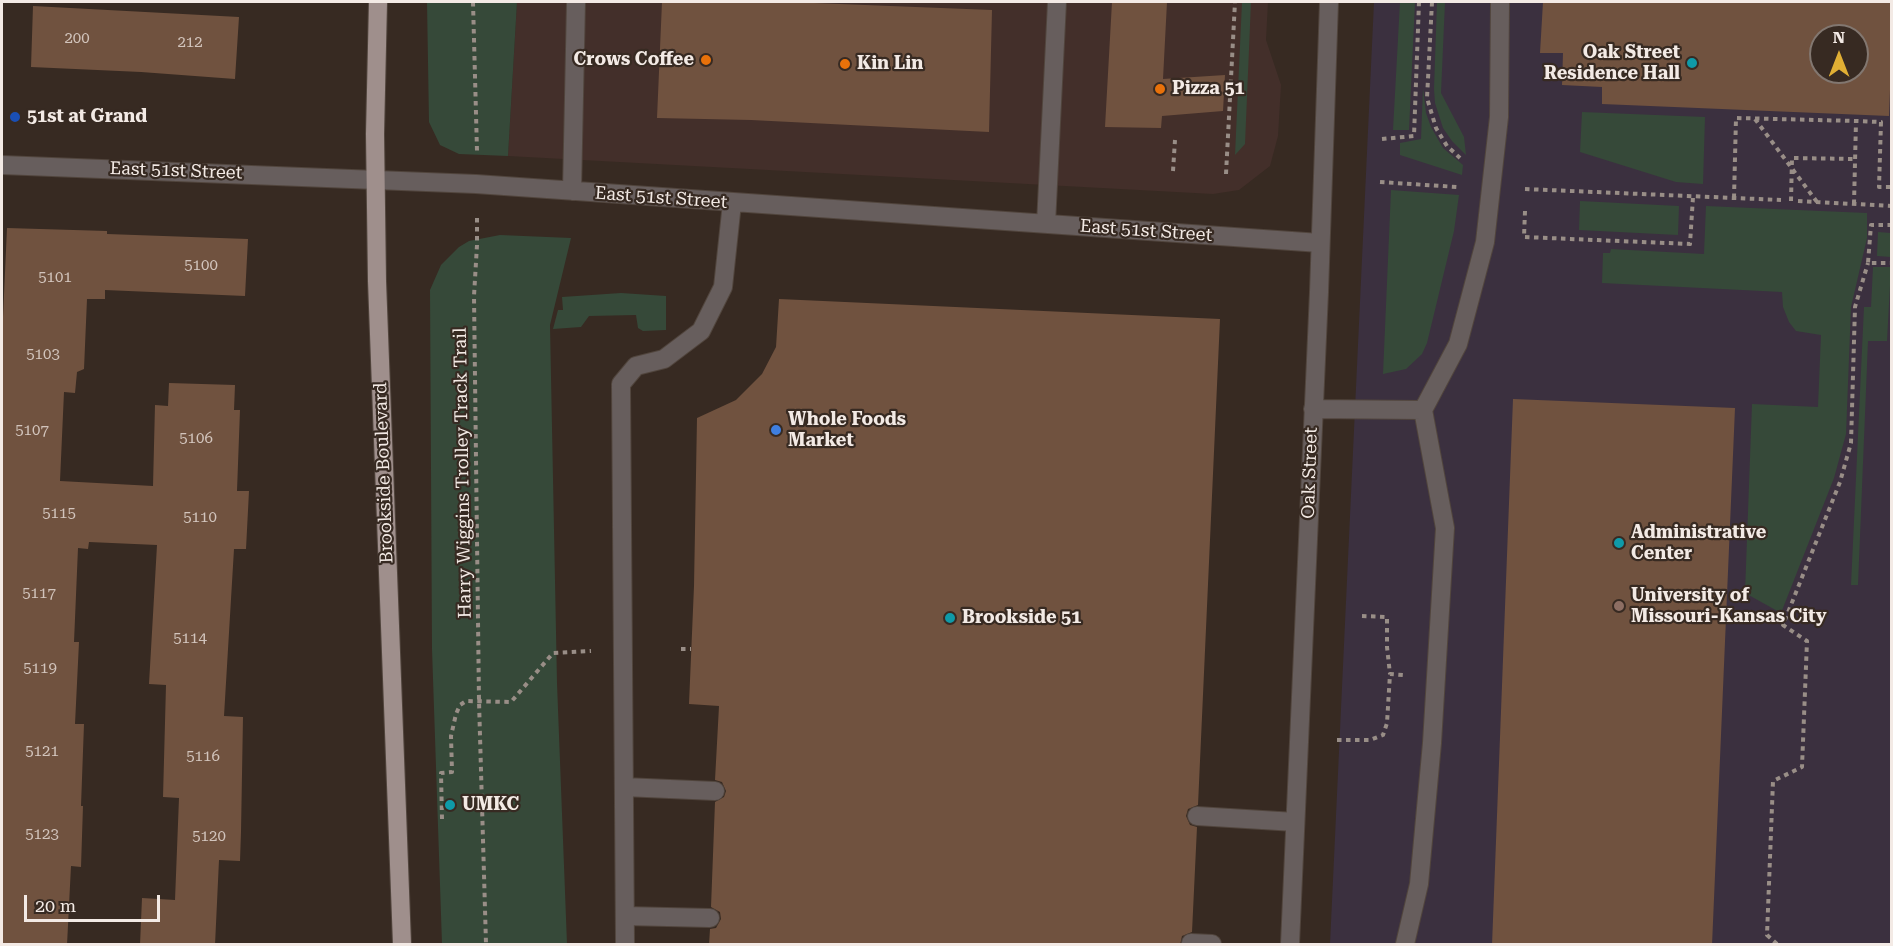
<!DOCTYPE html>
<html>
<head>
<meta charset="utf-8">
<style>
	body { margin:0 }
	#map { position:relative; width:1893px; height:946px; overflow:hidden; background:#372a22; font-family:"Roboto Serif",serif }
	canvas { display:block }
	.frame { position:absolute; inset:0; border:3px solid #f3eae5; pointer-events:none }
	.north { position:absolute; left:1809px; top:24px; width:60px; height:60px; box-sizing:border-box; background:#372a22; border:2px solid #827770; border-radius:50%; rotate:0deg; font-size:16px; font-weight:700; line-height:24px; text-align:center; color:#f3eae5 }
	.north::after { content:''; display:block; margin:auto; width:21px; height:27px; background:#e1af34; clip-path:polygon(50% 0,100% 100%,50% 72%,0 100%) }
	.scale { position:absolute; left:24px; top:895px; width:136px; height:27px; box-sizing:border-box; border:3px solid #f3eae5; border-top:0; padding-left:8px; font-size:18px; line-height:21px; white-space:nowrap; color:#f3eae5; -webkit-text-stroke:4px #372a22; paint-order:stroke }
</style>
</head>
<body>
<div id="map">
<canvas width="1893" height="946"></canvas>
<div class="frame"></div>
<div class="north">N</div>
<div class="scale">20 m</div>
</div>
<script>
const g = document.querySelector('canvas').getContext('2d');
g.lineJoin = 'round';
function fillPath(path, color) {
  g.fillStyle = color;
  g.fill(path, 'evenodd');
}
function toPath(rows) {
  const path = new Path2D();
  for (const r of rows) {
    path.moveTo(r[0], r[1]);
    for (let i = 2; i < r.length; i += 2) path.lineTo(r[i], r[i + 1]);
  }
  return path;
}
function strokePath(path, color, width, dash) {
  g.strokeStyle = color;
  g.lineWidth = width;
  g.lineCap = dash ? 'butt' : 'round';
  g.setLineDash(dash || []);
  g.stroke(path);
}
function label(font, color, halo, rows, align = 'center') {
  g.font = font + ' "Roboto Serif",serif';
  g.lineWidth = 4.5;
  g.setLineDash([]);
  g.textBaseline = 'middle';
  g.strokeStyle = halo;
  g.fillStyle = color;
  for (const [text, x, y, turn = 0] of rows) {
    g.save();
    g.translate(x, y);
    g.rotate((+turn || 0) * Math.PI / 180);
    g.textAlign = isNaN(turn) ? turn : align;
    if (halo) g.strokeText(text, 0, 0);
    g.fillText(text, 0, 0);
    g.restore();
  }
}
const commercial = toPath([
	[517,2,1268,2,1266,40,1281,85,1278,136,1270,166,1239,190,1213,194,508,156]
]);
const education = toPath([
	[1374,2,1891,2,1891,944,1330,944],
	[1821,36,1857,36,1857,72,1821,72]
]);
const green = toPath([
	[427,2,517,2,508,156,459,154,440,145,429,122],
	[1242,2,1251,2,1245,144,1235,155],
	[1400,2,1415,2,1409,130,1393,130],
	[1437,2,1445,2,1441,93,1464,137,1466,155,1452,141,1443,128,1435,103,1434,89],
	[1423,88,1426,113,1431,127,1443,148,1463,165,1462,175,1400,155,1400,143,1421,139],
	[1582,112,1705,117,1703,184,1676,182,1580,152],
	[1391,190,1459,195,1454,231,1427,343,1422,354,1406,369,1383,374],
	[1580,201,1679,206,1678,235,1579,230],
	[1706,206,1867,213,1867,238,1851,307,1846,434,1834,478,1781,613,1745,593,1752,404,1818,407,1821,335,1796,331,1789,322,1783,307,1782,292,1602,283,1603,253,1610,253,1611,249,1704,254],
	[1878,232,1891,233,1891,257,1877,256],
	[500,235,571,238,550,325,557,683,567,944,442,944,432,649,430,290,441,265,459,247,469,241],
	[1873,267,1891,267,1887,341,1868,341,1858,585,1851,585,1864,307,1871,307],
	[621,293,666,296,666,330,643,331,638,328,636,315,589,316,581,327,553,329,558,310,563,310,562,297]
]);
const building = toPath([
	[662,2,789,2,992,10,989,132,751,120,657,118],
	[1112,2,1167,2,1163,79,1225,75,1223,111,1162,116,1161,128,1105,127],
	[1543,2,1892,2,1892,90,1890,90,1889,116,1602,104,1602,87,1562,85,1563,53,1540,53],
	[1821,36,1857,36,1857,72,1821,72],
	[33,6,239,17,235,79,141,72,31,67],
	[7,228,107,231,107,234,248,239,245,296,105,290,105,299,87,299,84,369,77,372,75,393,64,392,60,481,153,486,155,405,168,406,169,383,235,385,234,410,240,410,237,491,249,491,246,549,234,549,224,716,243,717,241,832,240,861,219,860,215,945,140,945,142,898,175,900,179,798,163,797,166,685,149,684,157,545,89,542,88,549,78,548,74,642,79,642,75,724,84,724,81,806,83,806,81,867,71,866,67,945,2,945,2,339],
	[779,299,1220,319,1198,805,1188,809,1186,816,1190,825,1197,827,1192,932,1182,936,1180,945,709,945,710,929,716,928,721,919,720,912,711,907,715,802,724,797,726,791,722,782,715,780,719,706,689,704,694,586,697,418,736,400,762,374,776,347],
	[1513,399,1735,408,1712,945,1492,945]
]);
const path = toPath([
	[473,2,477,151],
	[1432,2,1427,98,1436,128,1447,146,1460,158],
	[1755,119,1817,202],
	[1382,139,1414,136,1419,2],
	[1173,171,1175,140],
	[1226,174,1235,2],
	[1380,182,1457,187],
	[1525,189,1781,200],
	[1734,198,1736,118,1856,121],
	[1791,201,1792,158,1855,159],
	[1798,201,1892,206],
	[1854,204,1856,121,1881,122,1879,187,1892,187],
	[1525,211,1524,237,1690,244,1693,197],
	[477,218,477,245,474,296,479,701,486,944],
	[1892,225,1871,225,1868,263,1892,263],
	[1891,341,1892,341],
	[1362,616,1387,617,1387,647,1390,674],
	[681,649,691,649],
	[1337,740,1370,740,1383,735,1387,723,1390,674,1403,675],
	[442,819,441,773,452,772,451,736,456,714,460,705,466,701,511,702,553,653,591,651],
	[1777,944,1767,935,1773,781,1802,767,1807,641,1783,625,1840,482,1851,443,1855,307,1868,263]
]);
const minor = toPath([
	[2,165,476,184,1320,243],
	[572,191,576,2],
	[1046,224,1057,2],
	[1313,409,1423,410,1458,344,1485,242,1499,117,1500,2],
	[624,787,715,791],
	[1197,816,1295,822],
	[625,916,710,918],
	[1191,943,1212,944],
	[625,944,621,384,636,366,664,359,701,331,723,287,732,203],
	[1290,944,1319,292,1329,2],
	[1405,944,1419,884,1432,743,1445,528,1423,410]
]);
const major = toPath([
	[378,2,375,134,377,281,402,944]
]);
const markers = [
	[706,60,6,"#e8710a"],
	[1692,63,6,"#0f9aa8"],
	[845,64,6,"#e8710a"],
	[1160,89,6,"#e8710a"],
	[15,117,6,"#1a4fb4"],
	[776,430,6,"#3f7fe0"],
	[1619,543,6,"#0f9aa8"],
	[1619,606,6,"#8d6e63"],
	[950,618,6,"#0f9aa8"],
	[450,805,6,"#0f9aa8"]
];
const numberNames = [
	["200",77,39],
	["212",190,43],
	["5100",201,266],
	["5101",55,278],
	["5103",43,355],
	["5107",32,431],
	["5106",196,439],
	["5115",59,514],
	["5110",200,518],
	["5117",39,594],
	["5114",190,639],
	["5119",40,669],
	["5121",42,752],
	["5116",203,757],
	["5123",42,835],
	["5120",209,837]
];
const poiNames = [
	["Oak Street",1680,53,"right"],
	["Residence Hall",1680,74,"right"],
	["Crows Coffee",694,60,"right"],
	["Kin Lin",857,64],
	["Pizza 51",1172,89],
	["51st at Grand",27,117],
	["Whole Foods",788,420],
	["Market",788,441],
	["Administrative",1631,533],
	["Center",1631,554],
	["University of",1631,596],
	["Missouri-Kansas City",1631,617],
	["Brookside 51",962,618],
	["UMKC",462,805]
];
const streetNames = [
	["East 51st Street",176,171,2],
	["East 51st Street",661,198,4],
	["East 51st Street",1146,231,4],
	["Brookside Boulevard",384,473,-92],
	["Harry Wiggins Trolley Track Trail",463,473,-91],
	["Oak Street",1310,473,-88]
];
fillPath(commercial, '#432f2a');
fillPath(education, '#3b303f');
fillPath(green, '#364939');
fillPath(building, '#70523f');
strokePath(minor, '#51453d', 20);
strokePath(major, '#51453d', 20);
strokePath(path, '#998e87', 4, [4.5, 4.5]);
strokePath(minor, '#675e5d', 18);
strokePath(major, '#9f8f8c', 18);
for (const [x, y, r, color] of markers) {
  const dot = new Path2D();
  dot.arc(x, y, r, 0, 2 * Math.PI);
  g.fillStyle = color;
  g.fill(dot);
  strokePath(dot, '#372a22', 2);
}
label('15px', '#d2c4bc', null, numberNames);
label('bold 18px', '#f3eae5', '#372a22', poiNames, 'left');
label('18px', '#f3eae5', '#372a22', streetNames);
</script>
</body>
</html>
